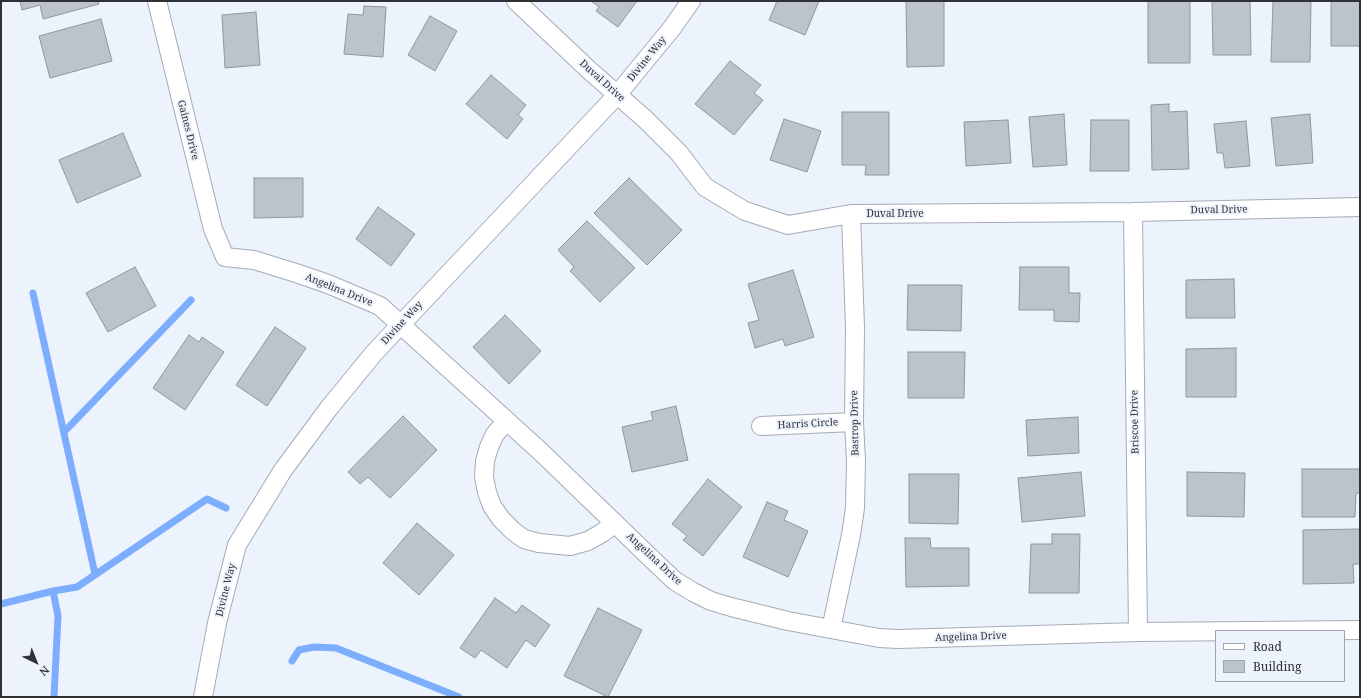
<!DOCTYPE html>
<html>
<head>
<meta charset="utf-8">
<style>
	body { margin:0 }
	#map { position:relative; width:1361px; height:698px; overflow:hidden; background:#ecf3fd; font-family:"Noto Serif",serif }
	canvas { display:block }
	.frame { position:absolute; inset:0; border:2px solid #2f3135; pointer-events:none }
	.legend { position:absolute; left:1215px; top:630px; width:130px; height:52px; box-sizing:border-box; background:#ecf3fd; border:1px solid #a0a5ad; margin:0; padding:5px 7px; list-style:none; font-size:12px; color:#2f3135 }
	.legend li { display:flex; align-items:center; gap:8px; height:20px }
	.legend b { width:20px; border:1px solid #a0a5ad }
	.north { position:absolute; left:16px; top:642px; width:40px; height:40px; -webkit-text-stroke:3px #ecf3fd; paint-order:stroke; rotate:137deg; font-size:11px; font-weight:700; line-height:16px; text-align:center; color:#2f3135 }
	.north::after { content:''; display:block; margin:auto; width:14px; height:18px; background:#2f3135; clip-path:polygon(50% 0,100% 100%,50% 72%,0 100%) }
</style>
</head>
<body>
<div id="map">
<canvas width="1361" height="698"></canvas>
<div class="frame"></div>
<ul class="legend">
<li><b style="height:5px;background:#fff"></b>Road</li>
<li><b style="height:11px;background:#bdc3cd"></b>Building</li>
</ul>
<div class="north">N</div>
</div>
<script>
const g = document.querySelector('canvas').getContext('2d');
g.lineJoin = 'round';
function toPath(rows) {
  const path = new Path2D();
  for (const r of rows) {
    path.moveTo(r[0], r[1]);
    for (let i = 2; i < r.length; i += 2) path.lineTo(r[i], r[i + 1]);
  }
  return path;
}
function strokePath(path, color, width, dash) {
  g.strokeStyle = color;
  g.lineWidth = width;
  g.lineCap = dash ? 'butt' : 'round';
  g.setLineDash(dash || []);
  g.stroke(path);
}
function fillPath(path, color) {
  g.fillStyle = color;
  g.fill(path, 'evenodd');
}
function label(font, color, halo, rows, align = 'center') {
  g.font = font + ' "Noto Serif",serif';
  g.lineWidth = 4;
  g.setLineDash([]);
  g.textBaseline = 'middle';
  g.strokeStyle = halo;
  g.fillStyle = color;
  for (const [text, x, y, turn = 0] of rows) {
    g.save();
    g.translate(x, y);
    g.rotate((+turn || 0) * Math.PI / 180);
    g.textAlign = isNaN(turn) ? turn : align;
    if (halo) g.strokeText(text, 0, 0);
    g.fillText(text, 0, 0);
    g.restore();
  }
}
const stream = toPath([
	[33,293,95,574],
	[64,432,191,300],
	[53,591,58,616,54,697],
	[1,604,53,591,77,587,207,499,226,508],
	[292,661,299,650,314,647,336,648,459,697]
]);
const building = toPath([
	[20,1,98,1,99,4,43,19,40,5,22,10,20,1],
	[591,1,637,1,618,27,596,11,599,7,591,1],
	[777,1,819,1,805,35,769,20,777,1],
	[906,1,944,1,944,66,907,67,906,1],
	[1148,1,1190,1,1190,63,1148,63,1148,1],
	[1212,1,1250,1,1251,55,1213,55,1212,1],
	[1273,1,1311,1,1310,62,1271,62,1273,1],
	[1331,1,1360,1,1360,46,1331,46,1331,1],
	[364,6,386,7,383,57,344,54,348,14,363,15,364,6],
	[256,12,260,65,225,68,222,15,256,12],
	[430,16,457,31,435,71,408,55,430,16],
	[101,19,112,61,50,78,39,36,101,19],
	[730,61,761,85,754,93,763,100,734,135,695,104,730,61],
	[491,75,526,105,518,115,523,119,507,139,466,104,491,75],
	[1169,104,1169,112,1187,111,1189,169,1152,170,1151,105,1169,104],
	[842,112,889,112,889,175,865,175,866,165,842,165,842,112],
	[1064,114,1067,165,1033,167,1029,117,1064,114],
	[1310,114,1313,163,1276,166,1271,118,1310,114],
	[784,119,821,131,807,172,770,160,784,119],
	[1008,120,1011,163,966,166,964,122,1008,120],
	[1091,120,1129,120,1129,171,1090,171,1091,120],
	[1246,121,1250,166,1225,168,1223,153,1217,153,1214,124,1246,121],
	[123,133,141,176,77,203,59,160,123,133],
	[254,178,303,178,303,217,254,218,254,178],
	[629,178,682,230,647,265,594,213,629,178],
	[378,207,415,234,391,266,356,239,378,207],
	[587,221,635,268,600,302,570,271,574,267,558,250,587,221],
	[135,267,156,306,108,332,86,293,135,267],
	[1020,267,1069,267,1069,293,1080,293,1079,322,1054,321,1054,310,1019,310,1020,267],
	[793,270,814,337,785,346,783,339,755,348,748,323,759,320,748,284,793,270],
	[1234,279,1235,318,1186,318,1186,280,1234,279],
	[908,285,962,285,961,331,907,330,908,285],
	[505,315,541,351,509,384,473,347,505,315],
	[275,327,306,348,267,406,236,385,275,327],
	[189,335,199,342,202,337,224,352,185,410,153,388,189,335],
	[1236,348,1236,397,1186,397,1186,349,1236,348],
	[908,352,965,352,964,398,908,398,908,352],
	[676,406,688,460,632,472,622,427,653,420,651,412,676,406],
	[403,416,437,450,390,498,368,477,360,484,348,472,403,416],
	[1078,417,1079,453,1028,456,1026,420,1078,417],
	[1302,469,1360,469,1360,493,1356,493,1355,517,1302,517,1302,469],
	[1081,472,1085,516,1022,522,1018,478,1081,472],
	[1187,472,1245,473,1244,517,1187,516,1187,472],
	[909,474,959,474,958,524,909,523,909,474],
	[708,479,742,507,703,556,683,540,687,536,672,524,708,479],
	[767,502,788,511,784,520,808,531,788,577,743,557,767,502],
	[417,523,454,555,419,595,383,563,417,523],
	[1360,529,1360,564,1353,564,1354,583,1303,584,1303,530,1360,529],
	[1052,534,1080,534,1079,593,1029,593,1031,544,1052,544,1052,534],
	[905,538,930,538,931,548,969,548,969,586,906,587,905,538],
	[495,598,516,613,522,605,550,625,535,647,526,640,507,668,481,650,475,658,460,648,495,598],
	[598,608,642,630,608,697,564,676,598,608]
]);
const minor = toPath([
	[157,1,213,229,225,257,254,260,296,273,328,284,380,306,541,452,658,565,675,581,693,592,711,601,731,607,788,621,879,638,898,639,1138,632,1360,630],
	[516,1,589,70,645,119,679,153,705,187,745,211,788,225,851,214,1133,212,1360,207],
	[1133,212,1138,632],
	[506,422,495,434,489,447,485,461,484,477,487,492,492,506,501,519,513,531,524,539,539,543,570,546,588,541,602,533,615,523],
	[761,426,854,422],
	[831,629,851,535,855,508,856,461,854,422,855,327,851,214],
	[203,697,217,623,237,545,283,470,329,408,374,353,617,95,672,28,691,1]
]);
const streetNames = [
	["Divine Way",647,59,-51],
	["Duval Drive",602,81,42],
	["Gaines Drive",188,130,76],
	["Duval Drive",1219,210,-1],
	["Duval Drive",895,214],
	["Angelina Drive",339,290,22],
	["Divine Way",402,323,-47],
	["Briscoe Drive",1135,422,-91],
	["Bastrop Drive",855,423,-91],
	["Harris Circle",808,424,-3],
	["Angelina Drive",654,559,43],
	["Divine Way",226,590,-76],
	["Angelina Drive",971,637,-2]
];
strokePath(stream, '#7daefe', 7);
fillPath(building, '#bdc3cd');
strokePath(building, '#90969f', 1);
strokePath(minor, '#a5abb5', 20);
strokePath(minor, '#fff', 18);
label('10px', '#2f3135', '#ecf3fd', streetNames);
</script>
</body>
</html>
